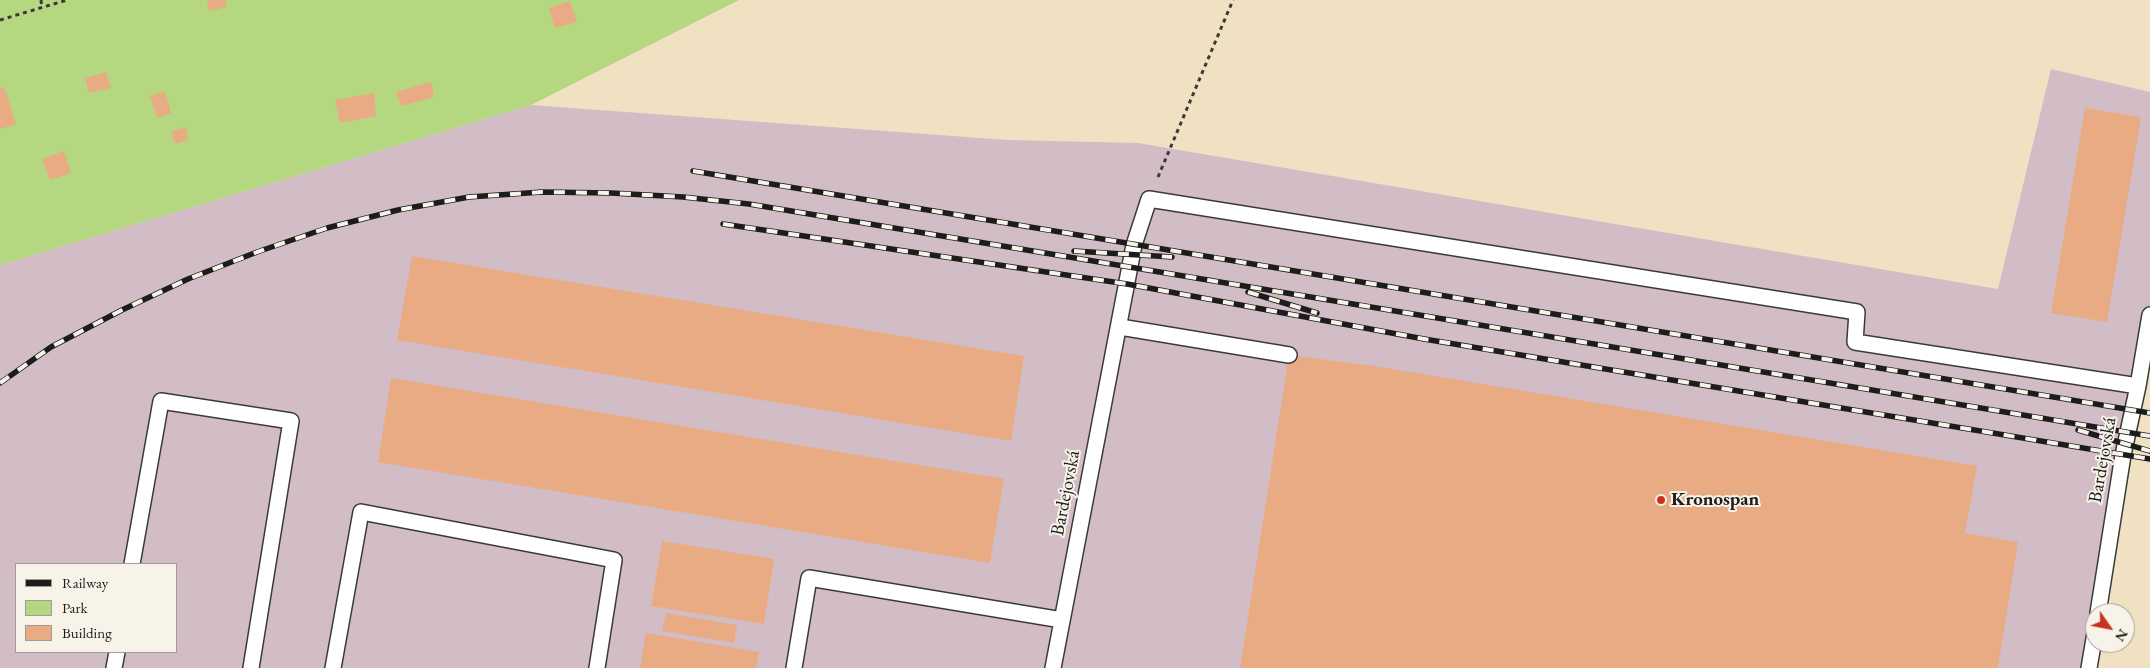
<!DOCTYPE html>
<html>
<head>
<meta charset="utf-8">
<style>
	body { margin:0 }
	#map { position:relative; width:2150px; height:668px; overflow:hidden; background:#f0e1c3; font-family:"EB Garamond",serif }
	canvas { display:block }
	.legend { position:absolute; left:15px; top:563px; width:162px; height:90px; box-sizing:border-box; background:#f7f3e8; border:1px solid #9f9d96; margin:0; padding:6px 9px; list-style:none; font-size:15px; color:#1c1c1c }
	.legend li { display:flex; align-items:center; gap:10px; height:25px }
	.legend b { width:25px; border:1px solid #9f9d96 }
	.north { position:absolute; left:2085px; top:603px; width:50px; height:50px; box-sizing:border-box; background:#f7f3e8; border:1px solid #9f9d96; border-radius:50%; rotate:123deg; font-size:14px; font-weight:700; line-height:20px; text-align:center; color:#1c1c1c }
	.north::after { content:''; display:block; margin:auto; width:18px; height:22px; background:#c8321e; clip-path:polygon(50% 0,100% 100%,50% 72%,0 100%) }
</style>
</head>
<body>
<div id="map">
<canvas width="2150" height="668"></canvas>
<ul class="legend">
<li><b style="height:6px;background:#1c1c1c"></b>Railway</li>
<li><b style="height:14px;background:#b5d77f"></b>Park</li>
<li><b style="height:14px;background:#e8ab83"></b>Building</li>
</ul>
<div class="north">N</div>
</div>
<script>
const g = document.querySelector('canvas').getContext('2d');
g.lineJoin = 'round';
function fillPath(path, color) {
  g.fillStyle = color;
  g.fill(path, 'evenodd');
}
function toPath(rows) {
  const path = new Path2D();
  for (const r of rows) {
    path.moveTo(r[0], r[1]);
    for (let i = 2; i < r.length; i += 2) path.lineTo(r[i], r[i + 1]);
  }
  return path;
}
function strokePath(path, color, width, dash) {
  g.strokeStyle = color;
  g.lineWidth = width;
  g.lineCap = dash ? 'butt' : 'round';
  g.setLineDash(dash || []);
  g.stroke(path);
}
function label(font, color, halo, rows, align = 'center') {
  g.font = font + ' "EB Garamond",serif';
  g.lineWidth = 4;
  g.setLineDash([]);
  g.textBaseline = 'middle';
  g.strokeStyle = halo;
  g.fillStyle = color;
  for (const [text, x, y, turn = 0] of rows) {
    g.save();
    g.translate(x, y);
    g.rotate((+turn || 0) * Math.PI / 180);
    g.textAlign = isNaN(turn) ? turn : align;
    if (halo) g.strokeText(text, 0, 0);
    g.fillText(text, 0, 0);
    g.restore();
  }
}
const industrial = toPath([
	[2051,69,2150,92,2150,350,2105,613,2095,613,2095,668,0,668,0,265,531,105,1008,140,1138,143,1998,289],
	[16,564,176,564,176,652,16,652]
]);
const green = toPath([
	[0,0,739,0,531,105,0,265]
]);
const building = toPath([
	[207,0,225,0,227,7,209,11],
	[570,1,577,22,555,28,549,8],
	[106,72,111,88,89,93,85,78],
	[431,82,434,97,401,106,396,92],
	[4,87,16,124,0,129,0,88],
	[165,91,171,113,157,118,150,96],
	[374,93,376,116,340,123,335,100],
	[2085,108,2141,117,2107,322,2051,313],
	[186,127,188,140,175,144,171,131],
	[64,151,71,173,50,180,42,159],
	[412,256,1024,356,1011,441,397,340],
	[1289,355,1374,366,1977,466,1965,533,2018,542,1998,668,1240,668],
	[391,378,1004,479,990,563,378,462],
	[662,541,774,559,764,624,651,606],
	[666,613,737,625,734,643,662,631],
	[646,633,759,652,756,668,640,668]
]);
const path = toPath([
	[41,0,42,8],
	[0,20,67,0],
	[1158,177,1233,0]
]);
const lane = toPath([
	[1120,327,1289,355],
	[132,564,161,401,291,421,251,668],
	[2098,613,2123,455,2138,386,2150,315],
	[114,668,117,652],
	[333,668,361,512,614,560,597,668],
	[794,668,809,578,1062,620],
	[1053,668,1134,245,1149,199,1857,312,1855,342,2138,386],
	[2089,668,2095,633]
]);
const rail = toPath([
	[693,171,2150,413],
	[723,224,1127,284,1424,339,2150,459],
	[1074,251,1172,257],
	[1248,292,1317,313],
	[0,383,51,347,122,310,188,279,257,252,327,228,398,210,469,197,542,192,611,193,683,197,749,204,2150,436],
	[2078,430,2150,451]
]);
const markers = [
	[1661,500,5,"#c8321e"]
];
const streetNames = [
	["Bardejovská",2103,460,-80],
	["Bardejovská",1066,493,-79]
];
const poiNames = [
	["Kronospan",1671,500]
];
fillPath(industrial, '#d2bdc6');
fillPath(green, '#b5d77f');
fillPath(building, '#e8ab83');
strokePath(lane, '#3c3a35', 18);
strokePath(path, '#3c3a35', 3, [4, 4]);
strokePath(lane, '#fff', 15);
strokePath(rail, '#1c1c1c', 5.5);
strokePath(rail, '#f7f3e8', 4, [11]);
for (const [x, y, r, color] of markers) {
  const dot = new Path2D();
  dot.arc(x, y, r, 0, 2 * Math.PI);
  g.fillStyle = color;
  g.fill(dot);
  strokePath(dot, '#f7f3e8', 2);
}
label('19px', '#1c1c1c', '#f7f3e8', streetNames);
label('bold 19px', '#1c1c1c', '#f7f3e8', poiNames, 'left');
</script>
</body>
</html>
